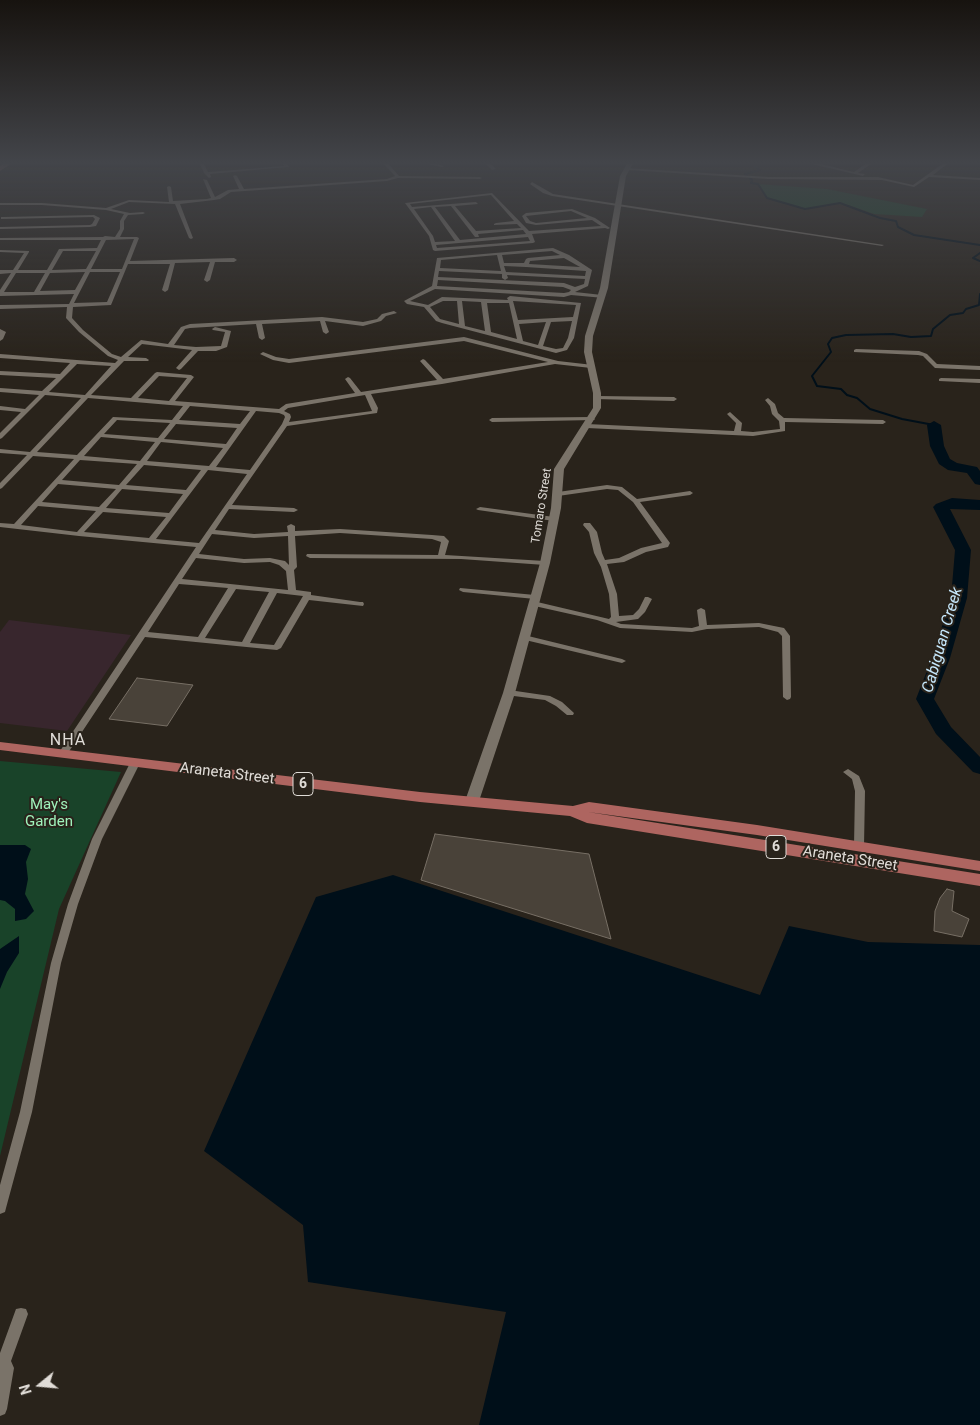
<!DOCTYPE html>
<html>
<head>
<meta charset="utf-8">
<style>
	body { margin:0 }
	#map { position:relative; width:980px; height:1425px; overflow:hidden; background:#29231b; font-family:Roboto,sans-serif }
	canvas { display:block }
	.north { position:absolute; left:15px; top:1360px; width:50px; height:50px; -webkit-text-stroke:4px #29231b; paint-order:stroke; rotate:253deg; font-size:14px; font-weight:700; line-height:20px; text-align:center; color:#e0dcd7 }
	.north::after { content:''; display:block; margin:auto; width:18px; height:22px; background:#e0dcd7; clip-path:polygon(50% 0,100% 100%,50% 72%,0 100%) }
</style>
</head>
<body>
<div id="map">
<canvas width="980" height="1425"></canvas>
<div class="north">N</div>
</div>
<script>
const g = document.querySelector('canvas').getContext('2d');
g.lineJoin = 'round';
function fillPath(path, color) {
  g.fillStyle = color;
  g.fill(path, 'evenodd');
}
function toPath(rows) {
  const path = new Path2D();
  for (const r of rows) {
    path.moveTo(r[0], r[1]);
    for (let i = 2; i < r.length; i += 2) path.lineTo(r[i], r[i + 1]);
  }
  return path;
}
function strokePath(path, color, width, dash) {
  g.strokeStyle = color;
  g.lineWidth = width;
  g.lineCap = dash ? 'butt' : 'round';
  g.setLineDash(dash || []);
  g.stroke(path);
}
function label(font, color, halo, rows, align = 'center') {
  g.font = font + ' Roboto,sans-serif';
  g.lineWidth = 4;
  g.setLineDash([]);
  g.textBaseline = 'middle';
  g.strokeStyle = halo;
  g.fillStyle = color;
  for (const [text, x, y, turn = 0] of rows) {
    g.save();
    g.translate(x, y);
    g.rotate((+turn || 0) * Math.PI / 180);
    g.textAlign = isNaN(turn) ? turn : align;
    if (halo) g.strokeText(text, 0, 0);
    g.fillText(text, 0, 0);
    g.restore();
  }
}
const commercial = toPath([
	[9,620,131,635,67,731,0,723,0,632]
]);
const green = toPath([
	[758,184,827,189,927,209,922,217,874,214,848,205,837,204,805,209,767,198],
	[0,761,121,772,59,909,0,1156]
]);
const water = toPath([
	[0,845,25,845,31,849,26,862,28,879,25,894,34,911,26,919,15,921,15,909,5,901,0,900],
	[393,875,760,995,789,926,868,942,980,945,980,1425,479,1425,506,1312,308,1282,303,1225,204,1151,316,897],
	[19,936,19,953,7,972,0,989,0,949]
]);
const stream = toPath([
	[748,162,760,170,745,174,752,180,751,183,758,184,767,198,805,209,840,203,880,218,896,221,898,227,914,235,980,245],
	[980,253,973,258,980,261],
	[934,425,902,419,870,409,857,398,847,395,841,389,817,386,812,376,831,352,828,344,832,338,846,335,893,334,911,337,931,336,933,329,950,315,963,313,966,309,979,305,980,294]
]);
const river = toPath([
	[934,421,941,425,944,446,950,459,957,463,977,467,980,471,980,485,975,484,967,473,948,470,939,464,930,446,927,425,934,421],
	[952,498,980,500,980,510,950,509,971,550,967,598,950,658,934,699,951,727,980,757,980,774,973,772,936,734,916,699,932,658,951,598,955,550,933,507,936,504,952,498]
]);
const building = toPath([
	[137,678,193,685,167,726,109,719,137,678],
	[435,834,589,854,611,939,421,880,435,834],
	[947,889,954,891,952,911,969,919,962,937,934,931,935,911,940,898,947,889]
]);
const street = toPath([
	[199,162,203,162,208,172,284,166,282,162,286,162,289,167,210,174,211,177,209,178,204,173,199,162],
	[382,162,387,162,399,176,480,177,482,178,480,179,398,178,387,181,231,192,220,199,214,200,180,204,193,238,191,239,189,238,175,204,129,202,111,209,130,213,143,212,145,213,143,214,128,215,124,221,124,229,120,237,137,237,139,238,130,261,234,258,237,260,234,262,215,262,210,280,207,282,204,280,210,262,175,263,168,290,165,292,162,290,170,264,128,264,111,305,73,307,72,318,83,330,112,354,121,357,141,340,168,344,181,327,190,324,322,317,363,322,377,319,382,314,394,311,397,313,386,316,381,321,363,326,325,321,329,332,326,334,323,332,320,321,262,324,265,338,262,340,259,338,256,324,190,328,185,329,174,345,196,347,221,346,225,332,213,330,212,329,215,327,231,331,227,347,216,351,198,351,181,369,179,370,176,368,192,350,142,344,128,357,146,358,149,360,148,361,124,361,91,395,131,398,155,373,157,372,191,375,194,377,175,401,279,409,286,404,355,393,345,379,348,377,350,378,361,392,437,380,420,361,423,359,425,360,443,379,548,362,464,341,289,363,273,360,260,354,263,352,276,357,289,359,464,337,558,361,593,365,594,366,591,368,555,364,442,384,371,394,378,408,377,413,287,426,232,505,294,508,298,510,294,512,229,509,215,530,254,534,288,532,287,526,291,524,295,526,295,531,340,529,432,535,444,536,449,541,445,555,545,561,549,563,545,565,461,559,310,558,306,556,307,554,438,555,441,542,432,539,340,533,295,536,297,567,294,570,296,590,311,592,311,595,360,602,363,602,364,604,363,606,309,600,281,648,277,650,145,637,66,756,60,756,58,754,196,547,79,536,0,527,0,523,14,524,74,459,33,456,2,488,0,489,0,483,27,455,0,453,0,449,30,452,81,398,45,395,2,438,0,439,0,433,21,412,0,410,0,406,25,409,39,395,0,392,0,388,42,391,56,378,0,375,0,371,60,374,70,363,0,358,0,354,115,363,118,360,108,356,79,332,66,318,67,307,0,309,0,305,69,304,74,294,0,296,0,290,11,273,0,274,0,270,13,270,24,253,0,252,0,250,29,251,29,252,18,270,47,270,59,249,97,248,101,240,0,240,0,238,103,237,105,236,115,237,120,229,120,221,124,214,106,210,42,205,0,205,0,203,42,203,106,208,129,200,169,202,167,187,169,186,171,187,173,201,207,199,211,198,203,179,207,180,215,197,228,190,239,189,233,176,235,175,237,176,244,189,387,179,395,176,382,162],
	[134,239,122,269,91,269,106,240,134,239],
	[63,251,96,251,86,269,52,270,63,251],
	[85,272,75,290,40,291,50,273,85,272],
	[90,272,120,272,107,302,74,303,90,272],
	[16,273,45,273,34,292,4,292,16,273],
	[77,364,111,366,85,395,49,392,77,364],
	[159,376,187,378,169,401,138,398,159,376],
	[365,395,372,411,289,422,291,417,290,414,284,411,288,408,365,395],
	[88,398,170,405,183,406,172,420,113,417,77,455,37,452,88,398],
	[190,406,250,411,240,424,179,420,190,406],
	[256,411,279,413,284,415,285,417,282,424,250,470,216,467,256,411],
	[117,420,170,423,158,438,104,434,117,420],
	[176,424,237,428,226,444,164,439,176,424],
	[101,437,155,442,140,461,84,456,101,437],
	[161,442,223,448,209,466,147,461,161,442],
	[80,460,137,464,119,485,62,480,80,460],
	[144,465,201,470,186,490,126,485,144,465],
	[208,470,247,474,199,543,156,539,208,470],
	[58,484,116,489,99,507,42,502,58,484],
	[122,489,183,494,169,513,106,508,122,489],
	[38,506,96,511,77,532,21,525,38,506],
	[103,512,166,517,149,538,84,532,103,512],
	[212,534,254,538,288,536,289,565,285,561,270,558,244,559,199,554,212,534],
	[196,558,244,563,270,562,279,565,286,571,288,590,182,579,196,558],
	[179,584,228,588,198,637,148,632,179,584],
	[236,589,269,592,242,642,205,638,236,589],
	[277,593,303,596,274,645,250,643,277,593],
	[418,162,429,162,444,166,442,167,418,162],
	[484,162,489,162,496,169,492,170,484,162],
	[803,162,813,162,854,172,868,162,874,162,858,173,865,174,863,176,803,162],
	[945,162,950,162,933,175,980,178,980,180,929,177,914,187,882,180,768,179,627,170,625,169,627,168,768,177,878,177,913,185,945,162],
	[532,182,553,194,884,245,882,246,552,196,543,193,530,184,532,182],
	[492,193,529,231,601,226,592,220,536,225,526,223,522,216,526,213,572,209,595,218,610,228,608,229,605,228,532,234,535,242,533,243,435,251,433,250,429,236,405,203,492,193],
	[491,195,514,221,496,223,494,224,494,225,517,224,521,228,476,231,455,206,478,204,476,202,412,207,410,204,491,195],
	[451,206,475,237,479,237,478,234,523,230,526,234,460,240,435,207,451,206],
	[431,207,455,241,435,242,433,236,414,209,431,207],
	[571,211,587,218,536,223,530,221,526,216,571,211],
	[528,237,530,241,437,248,436,245,528,237],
	[94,215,100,218,96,226,90,227,0,229,0,227,90,225,92,224,95,219,93,217,1,219,1,217,3,217,94,215],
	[553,248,569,255,592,270,588,286,575,292,602,295,604,296,604,298,571,295,564,297,435,289,410,301,428,305,442,297,508,300,507,298,510,296,581,303,574,338,567,350,556,353,442,323,436,321,424,307,407,304,404,301,432,286,437,258,553,248],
	[552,251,560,255,528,258,526,259,524,263,504,263,502,255,552,251],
	[497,255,501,271,440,268,441,260,497,255],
	[564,258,580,267,529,264,530,261,564,258],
	[504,266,526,267,586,271,585,276,506,272,504,266],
	[439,271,502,274,502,278,505,280,508,278,507,275,585,279,584,284,575,287,564,283,438,277,439,271],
	[438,280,563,287,571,290,569,292,564,293,437,286,438,280],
	[443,301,457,301,459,324,440,319,430,307,443,301],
	[462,301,481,302,485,331,465,326,462,301],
	[513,301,576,305,573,317,518,320,513,301],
	[487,303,509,303,517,339,491,332,487,303],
	[572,321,568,338,563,348,556,349,543,346,551,322,572,321],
	[546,322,538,345,523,341,519,324,546,322],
	[0,329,6,332,3,339,0,341,0,329],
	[856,349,919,351,927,354,937,364,980,366,980,370,935,368,923,356,918,355,854,352,854,350,856,349],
	[941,378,980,379,980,383,939,381,939,379,941,378],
	[597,396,674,397,677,399,674,401,595,399,595,397,597,396],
	[768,398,775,404,778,413,784,418,883,420,886,422,883,424,785,422,785,431,753,436,587,428,584,426,587,424,734,431,736,423,727,414,730,412,742,423,741,431,753,432,780,429,779,421,772,414,770,406,765,400,768,398],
	[592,417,595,419,594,420,492,422,489,420,492,418,592,417],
	[607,485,622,487,637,499,690,491,693,493,690,495,640,502,670,543,668,547,646,552,624,562,607,564,617,594,619,616,633,615,639,609,645,597,648,597,652,599,645,612,638,619,616,622,621,624,692,628,699,626,697,610,701,608,705,610,707,625,759,623,784,628,790,636,791,697,790,699,787,700,783,697,782,636,778,632,759,627,707,629,692,632,620,628,597,620,530,605,529,603,530,601,533,601,609,619,611,617,609,594,601,567,594,553,589,532,583,525,584,523,590,523,597,532,602,553,605,560,619,558,641,548,662,543,633,502,618,490,607,489,558,496,555,494,558,492,607,485],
	[480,507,554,517,558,519,554,521,478,510,476,509,480,507],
	[460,588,535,595,539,597,535,599,463,592,459,590,460,588],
	[521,635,524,635,622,659,626,661,622,663,521,639,520,637,521,635],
	[509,690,550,696,562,702,574,713,573,715,567,715,556,706,545,700,506,695,505,693,506,691,509,690],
	[135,760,140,763,102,839,78,904,61,963,32,1112,6,1208,5,1212,0,1214,0,1185,20,1112,51,963,68,904,92,839,130,763,135,760],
	[848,769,859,776,865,791,864,846,862,848,859,849,856,848,854,846,855,791,852,779,843,772,848,769],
	[21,1308,26,1309,28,1314,11,1361,14,1368,7,1409,5,1414,0,1416,0,1353,16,1309,21,1308]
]);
const secondary = toPath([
	[628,162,634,162,626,176,608,288,593,336,592,352,601,393,601,408,564,469,561,508,550,563,515,693,479,801,477,804,472,805,467,804,465,801,503,693,540,563,551,508,554,469,593,408,593,393,584,352,585,336,600,288,620,176,628,162]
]);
const primary = toPath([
	[6,162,14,162,0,171,0,166,6,162],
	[0,742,420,792,573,806,589,802,757,825,980,861,980,871,757,835,588,812,980,874,980,886,587,823,570,816,420,802,0,750,0,742]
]);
const farStreetnames = [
	["Tomaro Street",542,506,-81]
];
const shields = [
	[303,784,20],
	[776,847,20]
];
const shieldNames = [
	["6",303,784],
	["6",776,847]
];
const streetNames = [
	["Araneta Street",227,774,7],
	["Araneta Street",850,859,9]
];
const parkNames = [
	["May's",49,805],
	["Garden",49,822]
];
const waterNames = [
	["Cabiguan Creek",943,640,-74]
];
const neighbourhoodNames = [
	["NHA",68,741]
];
fillPath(commercial, '#38262d');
fillPath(green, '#194329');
fillPath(water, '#000f19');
strokePath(stream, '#000f19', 2);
fillPath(river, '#000f19');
fillPath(building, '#494239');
strokePath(building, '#776f65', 1);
fillPath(street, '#7a7369');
fillPath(secondary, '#7a7369');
fillPath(primary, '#ae6560');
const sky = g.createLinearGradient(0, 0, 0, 362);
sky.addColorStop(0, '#17130f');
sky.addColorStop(0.45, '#43454a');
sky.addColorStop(1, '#43454a00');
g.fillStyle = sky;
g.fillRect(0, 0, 980, 362);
label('12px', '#e0dcd7', '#29231b', farStreetnames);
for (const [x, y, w] of shields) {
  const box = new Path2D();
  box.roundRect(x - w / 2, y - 11.5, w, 23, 4);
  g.fillStyle = '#29231b';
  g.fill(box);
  strokePath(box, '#e0dcd7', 1);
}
label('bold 14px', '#e0dcd7', null, shieldNames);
label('15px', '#e0dcd7', '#29231b', streetNames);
label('15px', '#9ff2ba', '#29231b', parkNames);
label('italic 16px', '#c6e8fc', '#29231b', waterNames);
g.letterSpacing = '1px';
label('16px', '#e0dcd7', '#29231b', neighbourhoodNames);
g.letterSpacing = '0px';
</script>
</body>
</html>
